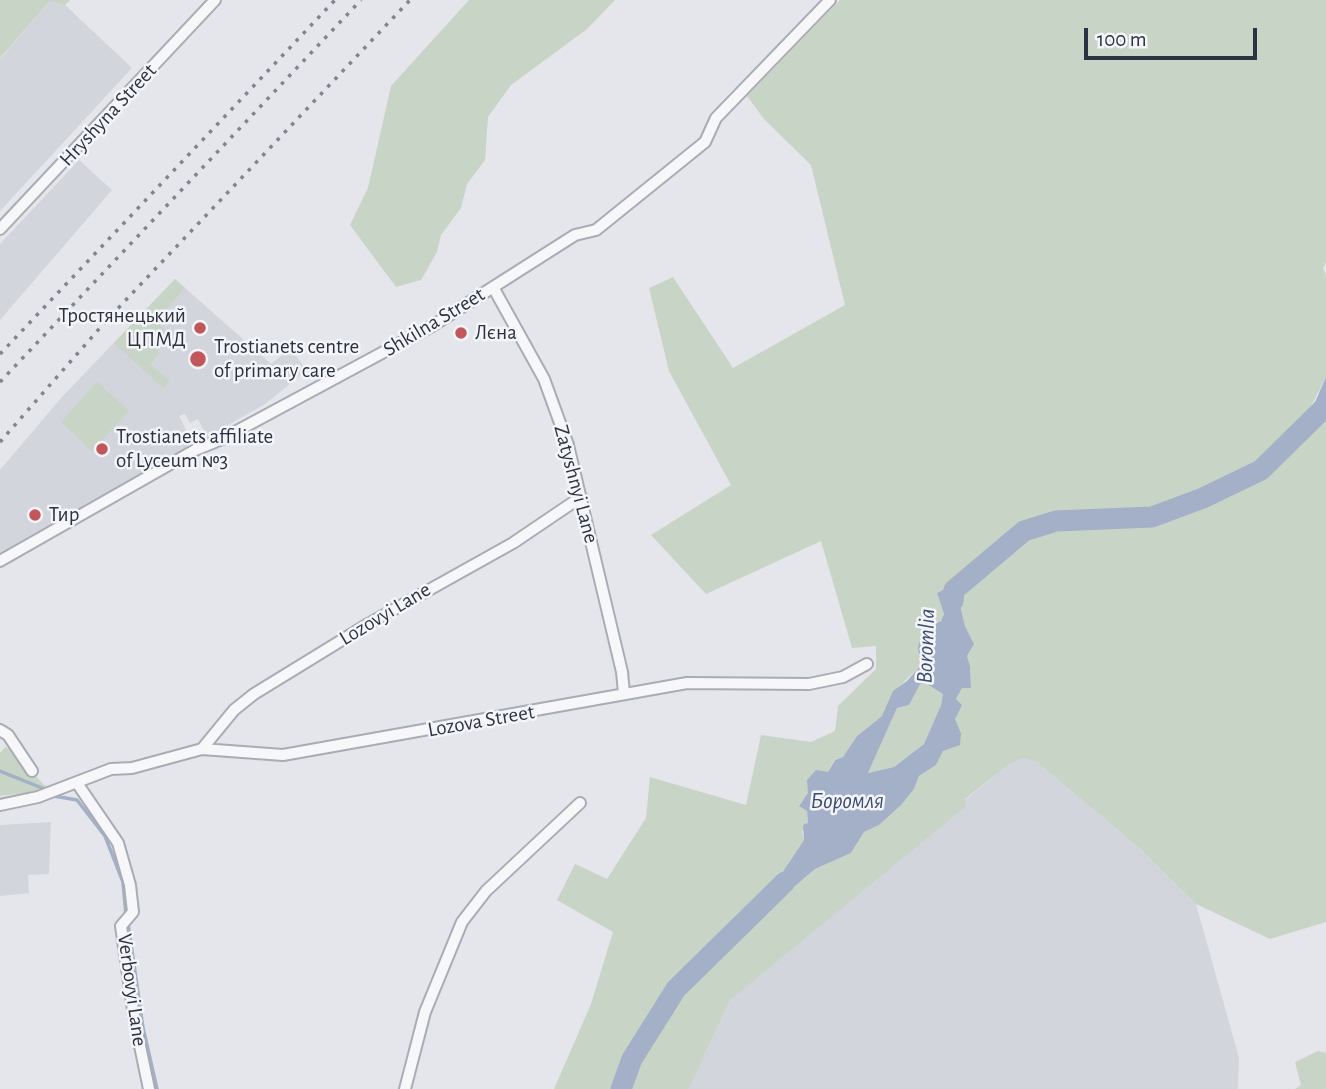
<!DOCTYPE html>
<html>
<head>
<meta charset="utf-8">
<style>
	body { margin:0 }
	#map { position:relative; width:1326px; height:1089px; overflow:hidden; background:#e4e6eb; font-family:"Alegreya Sans",sans-serif }
	canvas { display:block }
	.scale { position:absolute; left:1084px; top:28px; width:173px; height:32px; box-sizing:border-box; border:4px solid #2d3242; border-top:0; padding-left:9px; font-size:21px; line-height:24px; white-space:nowrap; color:#2d3242; -webkit-text-stroke:5px #f4f5f8; paint-order:stroke }
</style>
</head>
<body>
<div id="map">
<canvas width="1326" height="1089"></canvas>
<div class="scale">100 m</div>
</div>
<script>
const g = document.querySelector('canvas').getContext('2d');
g.lineJoin = 'round';
function fillPath(path, color) {
  g.fillStyle = color;
  g.fill(path, 'evenodd');
}
function toPath(rows) {
  const path = new Path2D();
  for (const r of rows) {
    path.moveTo(r[0], r[1]);
    for (let i = 2; i < r.length; i += 2) path.lineTo(r[i], r[i + 1]);
  }
  return path;
}
function strokePath(path, color, width, dash) {
  g.strokeStyle = color;
  g.lineWidth = width;
  g.lineCap = dash ? 'butt' : 'round';
  g.setLineDash(dash || []);
  g.stroke(path);
}
function label(font, color, halo, rows, align = 'center') {
  g.font = font + ' "Alegreya Sans",sans-serif';
  g.lineWidth = 5;
  g.setLineDash([]);
  g.textBaseline = 'middle';
  g.strokeStyle = halo;
  g.fillStyle = color;
  for (const [text, x, y, turn = 0] of rows) {
    g.save();
    g.translate(x, y);
    g.rotate((+turn || 0) * Math.PI / 180);
    g.textAlign = isNaN(turn) ? turn : align;
    if (halo) g.strokeText(text, 0, 0);
    g.fillText(text, 0, 0);
    g.restore();
  }
}
const built = toPath([
	[50,1,65,5,132,68,0,211,0,59],
	[79,160,112,190,0,320,0,244],
	[175,279,271,364,290,349,307,370,265,404,207,437,198,419,190,423,185,414,179,416,193,444,0,556,0,470,61,398],
	[1023,758,1037,762,1138,847,1196,904,1239,1058,1238,1089,689,1089,730,1000,965,800,1008,765],
	[51,822,49,874,28,875,29,893,0,896,0,825]
]);
const green = toPath([
	[0,0,70,0,65,5,50,1,0,58],
	[469,0,615,0,587,29,511,85,488,117,485,160,467,184,461,208,441,235,437,252,421,280,396,287,350,225,368,188,391,86],
	[840,0,1326,0,1326,263,1323,268,1326,275,1326,377,1299,430,1326,420,1326,922,1270,939,1196,904,1138,847,1037,762,1023,758,1008,765,965,799,966,806,730,1000,689,1089,554,1089,591,1004,613,932,557,900,575,864,607,879,646,818,650,777,746,805,761,735,811,742,835,731,838,706,876,669,876,646,852,648,821,541,706,594,651,535,731,485,669,371,649,288,673,277,733,368,845,305,811,165,764,119,747,96],
	[966,580,958,597,965,626,974,644,967,656,970,666,971,688,962,688,956,699,955,719,961,733,943,751,936,765,919,776,914,789,879,825,864,832,851,853,815,869,782,897,770,883,780,876,804,840,802,832,808,823,807,811,799,805,828,772,834,760,843,757,857,736,882,716,898,688,921,665,918,648,933,634,934,623,941,621,944,614,937,593],
	[175,279,185,288,156,321,167,333,154,348,160,353,150,364,170,381,163,388,114,343],
	[97,382,129,411,92,451,61,422],
	[919,684,927,684,943,693,941,705,924,744,894,767,868,773,897,708,909,705],
	[5,747,13,751,43,784,53,790,0,796,0,753],
	[1318,1051,1326,1053,1326,1089,1295,1089,1301,1085,1295,1062]
]);
const water = toPath([
	[1326,377,1326,420,1299,431,1316,400],
	[967,578,958,597,965,626,974,644,967,656,970,666,971,688,962,688,956,699,962,705,955,719,961,733,960,745,943,751,936,765,919,776,914,789,901,805,879,825,864,832,851,853,815,869,782,897,767,901,763,893,780,876,804,840,803,825,808,823,807,811,799,806,808,793,807,780,816,770,828,772,835,760,843,757,857,736,882,716,893,691,907,681,921,665,918,649,919,643,933,634,928,627,941,621,944,614,937,593],
	[920,684,927,684,943,694,941,705,924,744,894,767,868,773,897,708,909,705]
]);
const stream = toPath([
	[0,771,47,790],
	[54,796,77,800,105,836,123,882,126,915],
	[128,923,143,1028,157,1089]
]);
const river = toPath([
	[953,601,954,590,1024,531,1056,521,1152,517,1203,498,1261,470,1326,406],
	[621,1089,632,1059,676,989,785,882]
]);
const minor = toPath([
	[0,229,215,0],
	[493,287,544,379,568,445,622,672,624,693],
	[0,561,195,450,222,439,432,326,575,235,596,230,705,142,716,118,830,0],
	[0,730,8,735,32,771],
	[202,749,234,710,254,694,368,624,513,543,581,497],
	[77,783,118,843,130,885,133,912,121,926,134,1017,149,1089],
	[0,805,38,797,111,769,132,768,202,749,283,755,687,683,809,684,843,677,867,664],
	[405,1089,425,1012,462,922,486,891,580,803]
]);
const rail = toPath([
	[0,354,335,0],
	[0,382,361,0],
	[0,442,106,321,410,0]
]);
const markers = [
	[200,328,7,"#c3565a"],
	[461,333,7,"#c3565a"],
	[198,359,9,"#c3565a"],
	[102,449,7,"#c3565a"],
	[35,515,7,"#c3565a"]
];
const streetNames = [
	["Hryshyna Street",108,115,-47],
	["Shkilna Street",434,322,-31],
	["Zatyshnyi Lane",576,484,75],
	["Lozovyi Lane",385,614,-31],
	["Lozova Street",481,721,-10],
	["Verbovyi Lane",132,990,82]
];
const poiNames = [
	["Тростянецький",186,316,"right"],
	["ЦПМД",186,340,"right"],
	["Лєна",475,333],
	["Trostianets centre",214,347],
	["of primary care",214,371],
	["Trostianets affiliate",116,437],
	["of Lyceum №3",116,461],
	["Тир",49,515]
];
const waterNames = [
	["Boromlia",926,646,-88],
	["Боромля",847,801]
];
fillPath(built, '#d2d5dc');
fillPath(green, '#c8d4c6');
fillPath(water, '#a3b0c7');
strokePath(stream, '#a3b0c7', 3.5);
strokePath(river, '#a3b0c7', 21);
strokePath(minor, '#a9acb5', 14);
strokePath(minor, '#f7f7f9', 10);
strokePath(rail, '#7f8493', 3.5, [3.5, 7]);
for (const [x, y, r, color] of markers) {
  const dot = new Path2D();
  dot.arc(x, y, r, 0, 2 * Math.PI);
  g.fillStyle = color;
  g.fill(dot);
  strokePath(dot, '#f4f5f8', 2.5);
}
label('21px', '#2d3242', '#f4f5f8', streetNames);
label('21px', '#2d3242', '#f4f5f8', poiNames, 'left');
label('italic 23px', '#3b4d72', '#f4f5f8', waterNames);
</script>
</body>
</html>
